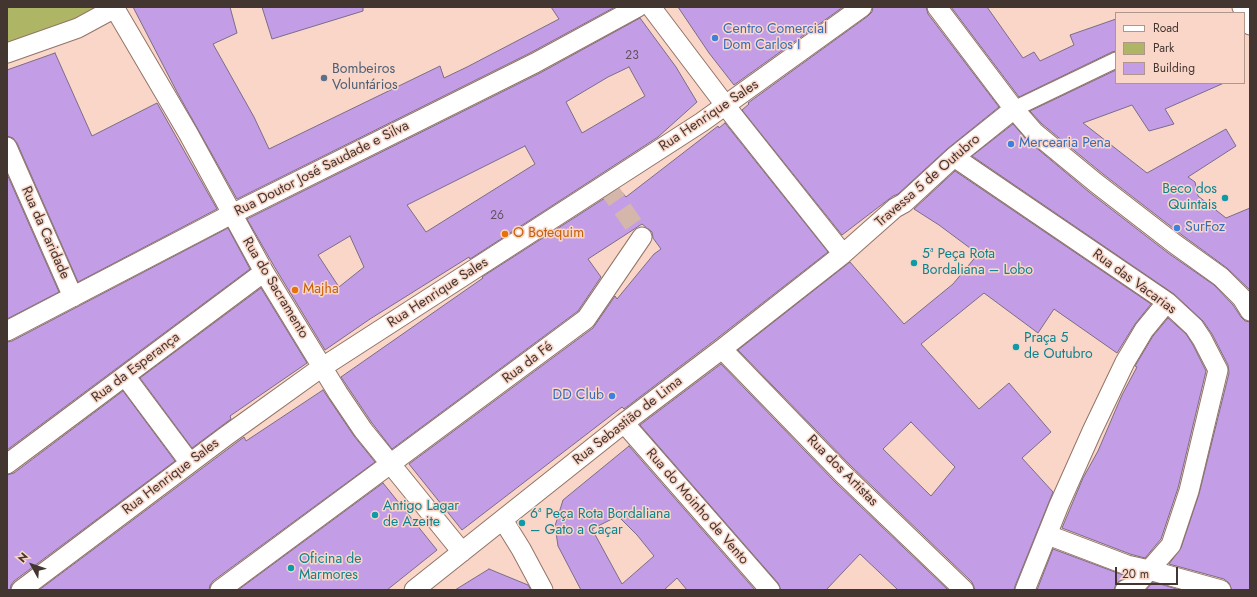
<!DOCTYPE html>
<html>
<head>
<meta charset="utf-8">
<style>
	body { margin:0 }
	#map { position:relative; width:1257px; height:597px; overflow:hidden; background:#f9d6c8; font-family:Jost,sans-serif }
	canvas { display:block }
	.frame { position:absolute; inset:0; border:8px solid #433630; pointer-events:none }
	.legend { position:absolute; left:1115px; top:12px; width:130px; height:72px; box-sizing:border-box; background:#f9d6c8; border:1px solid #b0968b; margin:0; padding:5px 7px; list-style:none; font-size:12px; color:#433630 }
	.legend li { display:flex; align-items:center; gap:8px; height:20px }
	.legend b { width:20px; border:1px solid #b0968b }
	.north { position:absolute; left:12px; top:545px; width:40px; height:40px; -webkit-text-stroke:3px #f9d6c8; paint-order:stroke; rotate:310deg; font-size:11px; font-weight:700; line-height:16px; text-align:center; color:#433630 }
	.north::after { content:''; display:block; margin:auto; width:14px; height:18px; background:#433630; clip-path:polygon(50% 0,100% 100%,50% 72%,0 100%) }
	.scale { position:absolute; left:1115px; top:567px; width:63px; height:18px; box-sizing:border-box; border:2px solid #433630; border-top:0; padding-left:5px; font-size:12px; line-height:14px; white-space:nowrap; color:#433630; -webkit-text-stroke:3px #f9d6c8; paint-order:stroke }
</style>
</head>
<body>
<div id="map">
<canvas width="1257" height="597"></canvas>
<div class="frame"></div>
<ul class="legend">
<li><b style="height:5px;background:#fff"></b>Road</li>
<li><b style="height:11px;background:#aeb665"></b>Park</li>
<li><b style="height:11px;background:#c39ee6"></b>Building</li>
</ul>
<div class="north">N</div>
<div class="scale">20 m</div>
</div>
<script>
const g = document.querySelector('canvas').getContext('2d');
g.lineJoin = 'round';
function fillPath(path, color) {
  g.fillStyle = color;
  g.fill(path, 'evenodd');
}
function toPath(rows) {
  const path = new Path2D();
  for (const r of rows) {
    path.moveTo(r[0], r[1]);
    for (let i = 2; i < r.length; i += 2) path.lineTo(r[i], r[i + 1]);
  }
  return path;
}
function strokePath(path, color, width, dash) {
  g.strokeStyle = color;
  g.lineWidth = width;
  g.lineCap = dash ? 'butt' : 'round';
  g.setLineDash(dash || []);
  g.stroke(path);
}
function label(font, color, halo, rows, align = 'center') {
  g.font = font + ' Jost,sans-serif';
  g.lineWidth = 3;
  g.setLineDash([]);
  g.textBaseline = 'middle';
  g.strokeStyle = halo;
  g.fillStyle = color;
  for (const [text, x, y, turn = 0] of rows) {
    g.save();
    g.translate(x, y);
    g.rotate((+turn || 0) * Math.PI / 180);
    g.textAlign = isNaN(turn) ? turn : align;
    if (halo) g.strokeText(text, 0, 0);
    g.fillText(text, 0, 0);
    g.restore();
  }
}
const green = toPath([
	[7,7,114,7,7,53]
]);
const building = toPath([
	[133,7,230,7,237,33,213,44,254,117,269,149,440,66,444,78,467,67,559,19,551,7,615,7,530,53,237,199,177,92,133,7],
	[262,7,363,7,363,11,272,39,262,7],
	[678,7,843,7,734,85,709,53,678,7],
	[873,7,926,7,928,14,999,107,947,149,898,194,893,196,842,235,742,110,749,104,748,103,868,16,872,12,873,7],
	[951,7,987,7,1023,58,1034,52,1040,61,1074,45,1070,35,1116,19,1116,51,1112,52,1019,97,951,7],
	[640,18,676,67,697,102,658,137,470,259,469,257,370,319,325,350,274,266,247,219,540,73,640,18],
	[629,67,645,96,582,133,566,102,608,77,629,67],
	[525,146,535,164,426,232,407,205,525,146],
	[350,236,364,267,339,287,318,255,350,236],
	[55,53,92,136,157,103,217,209,78,282,17,143,13,138,7,136,7,70,55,53],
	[1116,70,1116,83,1224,83,1165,109,1174,124,1149,131,1132,105,1083,123,1147,173,1226,129,1236,146,1188,177,1195,182,1198,196,1226,218,1250,208,1250,290,1227,268,1182,235,1103,174,1042,124,1030,111,1116,70],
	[725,123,828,252,715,340,624,409,622,407,462,530,409,464,593,328,615,296,617,299,654,254,661,249,653,238,652,232,642,224,588,259,601,277,578,311,392,449,372,423,341,377,483,278,482,277,619,189,626,197,718,126,719,128,725,123],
	[1013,124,1027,140,1089,192,1168,253,1214,285,1233,305,1241,317,1245,321,1250,322,1250,590,1232,590,1229,583,1224,579,1169,564,1181,548,1199,494,1229,373,1228,365,1212,334,1203,321,1174,294,972,156,1013,124],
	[955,171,1151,304,1135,324,1117,353,1054,309,1038,333,984,293,921,344,979,409,1009,383,1051,432,1022,458,1053,492,1015,586,1014,590,975,590,974,587,972,582,851,466,738,350,850,262,904,324,953,284,978,254,939,225,914,209,955,171],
	[911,422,955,467,931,496,883,449,911,422],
	[7,174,59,292,7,319,7,174],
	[228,228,250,269,7,450,7,342,12,341,228,228],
	[261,288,307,363,230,416,231,419,192,448,140,378,261,288],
	[1168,318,1186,334,1193,345,1206,371,1178,488,1161,539,1145,558,1130,554,1062,528,1083,478,1098,451,1122,395,1137,367,1135,366,1153,336,1168,318],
	[721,364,835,482,948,590,898,590,860,554,826,590,781,590,778,583,640,425,721,364],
	[323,390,354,436,375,462,213,581,210,585,209,590,39,590,244,437,246,441,323,390],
	[123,391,175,461,14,581,11,585,10,590,7,590,7,475,14,473,123,391],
	[629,446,755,590,687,590,677,578,664,590,581,590,558,546,555,526,563,500,629,446],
	[618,516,637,535,654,556,622,584,592,529,618,516],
	[383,483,437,550,387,590,238,590,383,483],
	[1053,549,1123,575,1128,577,1116,583,1114,590,1037,590,1053,549],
	[489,569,528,585,531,590,455,590,489,569],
	[1153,582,1180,590,1146,590,1153,582]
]);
const minorTunnel = toPath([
	[606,185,642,237]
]);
const pedestrian = toPath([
	[1014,109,1116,60]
]);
const minor = toPath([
	[114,7,188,133,264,272,338,393,363,430,462,552],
	[651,7,735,118,843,254],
	[937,7,1014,109,1034,132,1096,183,1175,244,1221,277,1242,298,1250,311],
	[1242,7,1250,25],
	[7,53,78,28,115,8],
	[7,147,73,297],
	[954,157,1167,302,1194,327,1202,339,1218,370,1189,491,1171,545,1136,585,1125,590],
	[7,331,224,218,535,63,638,7],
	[722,349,843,474,964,590],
	[125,376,190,463],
	[624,423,770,590],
	[7,464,264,272],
	[503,520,521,549,543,590],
	[1048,535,1127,565,1149,570,1221,590],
	[21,590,226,436,315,372,702,122,862,7],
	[220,590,586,319,642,237],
	[414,590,624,423,722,349,843,254,895,208,904,203,954,157,1014,109],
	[1025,590,1059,505,1092,431,1125,362,1144,330,1167,302]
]);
const markers = [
	[715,38,4,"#3f7fe0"],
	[324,78,4,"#5c6f8a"],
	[1011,144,4,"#3f7fe0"],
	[1225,198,4,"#0f9aa8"],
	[1177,228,4,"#3f7fe0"],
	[505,234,4,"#e8710a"],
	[914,263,4,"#0f9aa8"],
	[295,290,4,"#e8710a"],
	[1016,347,4,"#0f9aa8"],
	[612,396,4,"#3f7fe0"],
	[375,515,4,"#0f9aa8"],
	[522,523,4,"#0f9aa8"],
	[291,568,4,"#0f9aa8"]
];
const numberNames = [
	["23",632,56],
	["26",497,216]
];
const shopNames = [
	["Centro Comercial",723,30],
	["Dom Carlos I",723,46],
	["Mercearia Pena",1019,144],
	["SurFoz",1185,228],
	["DD Club",604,396,"right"]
];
const serviceNames = [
	["Bombeiros",332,70],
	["Voluntários",332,86]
];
const streetNames = [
	["Rua Henrique Sales",709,116,-34],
	["Rua Doutor José Saudade e Silva",322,169,-27],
	["Travessa 5 de Outubro",928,181,-41],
	["Rua da Caridade",45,233,66],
	["Rua das Vacarias",1134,282,36],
	["Rua do Sacramento",275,288,59],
	["Rua Henrique Sales",438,293,-33],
	["Rua da Fé",528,363,-37],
	["Rua da Esperança",136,368,-37],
	["Rua Sebastião de Lima",628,421,-38],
	["Rua dos Artistas",842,471,45],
	["Rua Henrique Sales",171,477,-37],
	["Rua do Moinho de Vento",697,507,49]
];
const cultureNames = [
	["Beco dos",1217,190,"right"],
	["Quintais",1217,206,"right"],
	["5ª Peça Rota",922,255],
	["Bordaliana – Lobo",922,271],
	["Praça 5",1024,339],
	["de Outubro",1024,355],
	["Antigo Lagar",383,507],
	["de Azeite",383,523],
	["6ª Peça Rota Bordaliana",530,515],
	["– Gato a Caçar",530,531],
	["Oficina de",299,560],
	["Marmores",299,576]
];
const foodNames = [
	["O Botequim",513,234],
	["Majha",303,290]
];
fillPath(green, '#aeb665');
fillPath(building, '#c39ee6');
strokePath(building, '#7a6c87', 1);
strokePath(minorTunnel, '#d5b6aa', 19, [19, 10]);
strokePath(pedestrian, '#937467', 17);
strokePath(minor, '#937467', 21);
strokePath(pedestrian, '#fff', 15);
strokePath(minor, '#fff', 19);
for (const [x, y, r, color] of markers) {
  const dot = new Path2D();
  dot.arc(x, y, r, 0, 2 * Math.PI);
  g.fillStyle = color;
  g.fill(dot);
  strokePath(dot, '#f9d6c8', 1.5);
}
label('12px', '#63505e', null, numberNames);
label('14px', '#366cbe', '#f9d6c8', shopNames, 'left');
label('14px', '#4e5e75', '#f9d6c8', serviceNames, 'left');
label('14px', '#433630', '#f9d6c8', streetNames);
label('14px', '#0d838f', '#f9d6c8', cultureNames, 'left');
label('14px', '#c56008', '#f9d6c8', foodNames, 'left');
</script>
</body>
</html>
